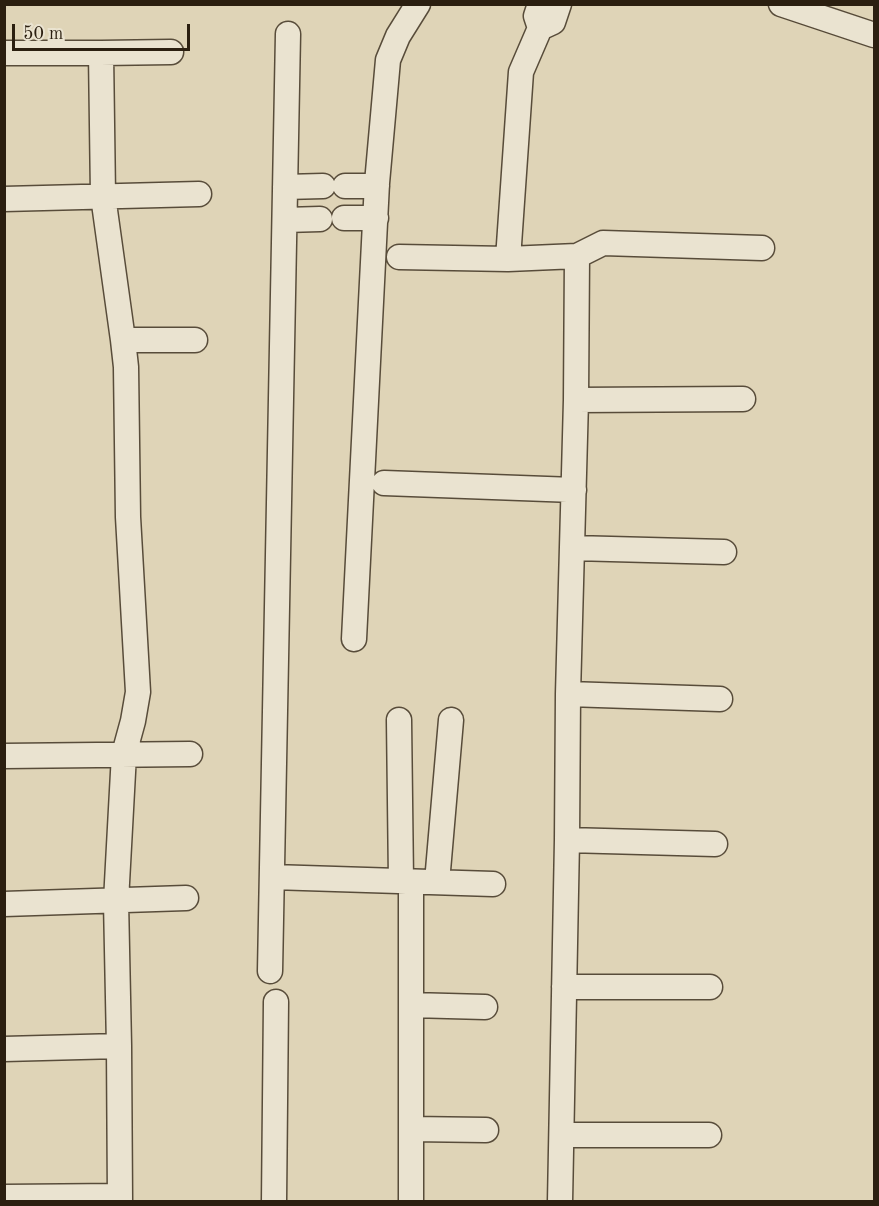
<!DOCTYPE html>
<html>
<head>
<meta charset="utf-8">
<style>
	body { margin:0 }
	#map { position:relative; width:879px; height:1206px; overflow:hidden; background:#dfd4b7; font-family:"Old Standard TT",serif }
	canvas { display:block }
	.frame { position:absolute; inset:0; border:6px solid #2b1f10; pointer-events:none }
	.scale { position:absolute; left:12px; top:24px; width:178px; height:27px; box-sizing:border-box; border:3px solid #2b1f10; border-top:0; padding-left:8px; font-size:18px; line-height:21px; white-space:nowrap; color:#2b1f10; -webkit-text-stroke:4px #eae3d0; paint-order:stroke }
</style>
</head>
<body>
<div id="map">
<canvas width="879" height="1206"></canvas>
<div class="frame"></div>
<div class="scale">50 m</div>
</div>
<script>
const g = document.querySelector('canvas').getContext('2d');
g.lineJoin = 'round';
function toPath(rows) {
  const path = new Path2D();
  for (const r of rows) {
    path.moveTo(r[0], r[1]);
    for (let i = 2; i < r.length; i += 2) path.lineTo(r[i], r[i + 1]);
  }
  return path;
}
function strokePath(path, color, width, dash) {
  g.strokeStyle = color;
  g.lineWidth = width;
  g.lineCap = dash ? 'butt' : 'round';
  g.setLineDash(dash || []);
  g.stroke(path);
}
const street = toPath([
	[781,4,874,35],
	[540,28,553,22,559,4],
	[4,53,101,53,171,52],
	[101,53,103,196,123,340,126,367,128,517,138,692,133,721,124,754,116,901,119,1046,120,1202],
	[345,186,377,186],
	[285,187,323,186],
	[4,199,199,194],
	[344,218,376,218],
	[285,220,320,219],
	[399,257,508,259,577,256,603,243,762,248],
	[508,259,521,72,540,28,536,16,540,4],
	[123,340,195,340],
	[576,400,743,399],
	[384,483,574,490],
	[573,548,724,552],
	[354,639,377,183,388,60,398,36,418,4],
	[568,694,720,699],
	[399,720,401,881],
	[4,756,190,754],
	[567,840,715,844],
	[272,877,493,884],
	[437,882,451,720],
	[4,904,186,898],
	[270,971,288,34],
	[564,987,710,987],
	[411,1005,485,1007],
	[4,1049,119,1046],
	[411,1129,486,1130],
	[562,1135,709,1135],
	[4,1197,120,1196],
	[274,1202,276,1002],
	[411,1202,411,882],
	[560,1202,567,840,568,694,576,400,577,256]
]);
strokePath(street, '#584c3a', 27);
strokePath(street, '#eae3d0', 24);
</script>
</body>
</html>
